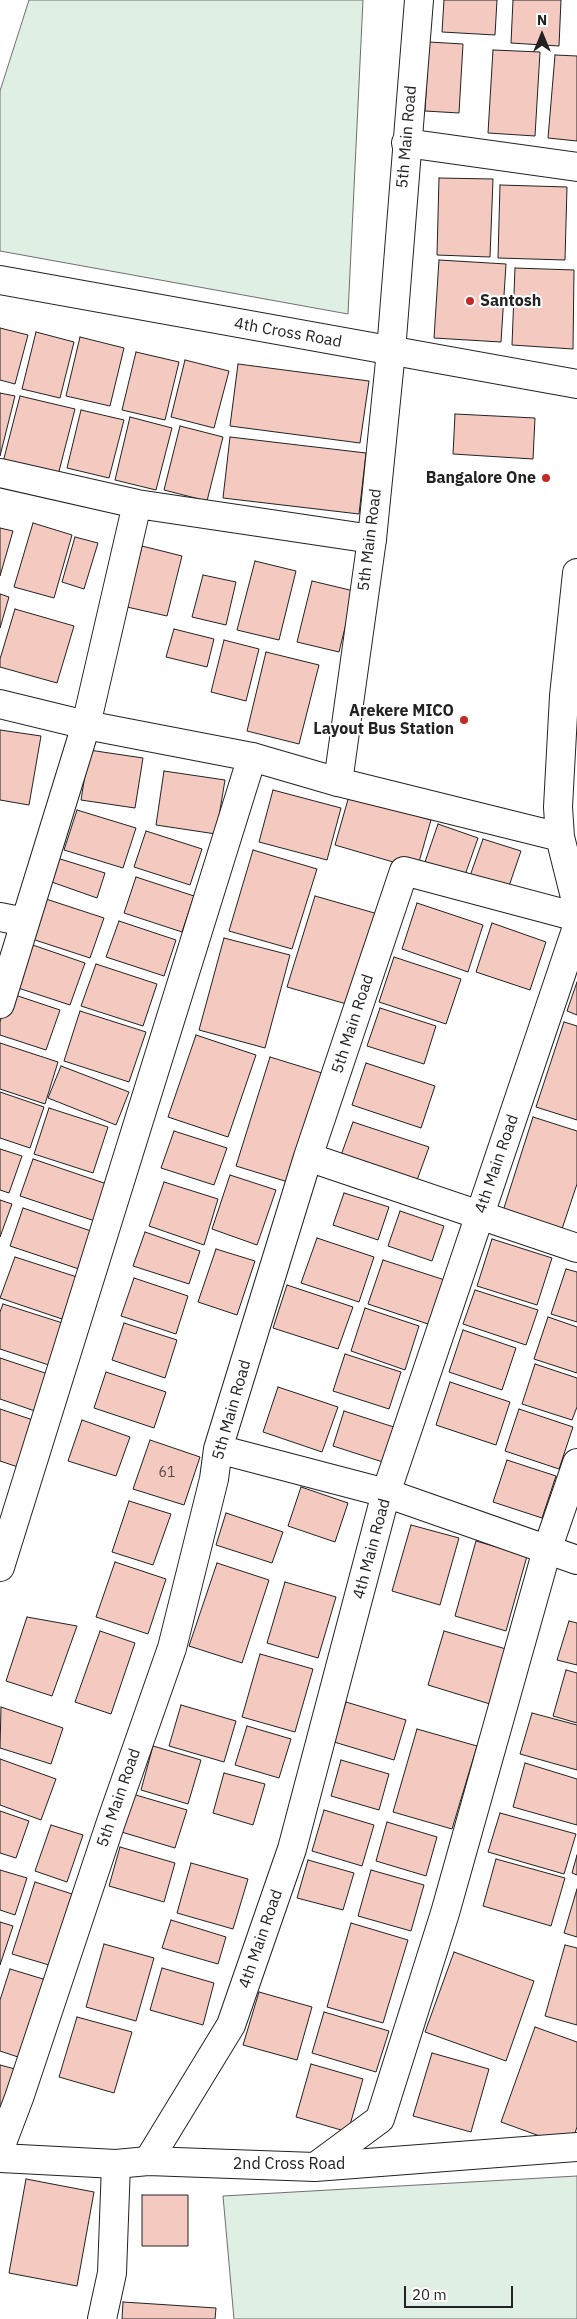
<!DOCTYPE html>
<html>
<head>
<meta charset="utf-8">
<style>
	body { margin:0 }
	#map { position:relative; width:577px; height:2319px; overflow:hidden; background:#fff; font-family:"IBM Plex Sans",sans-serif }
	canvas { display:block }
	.north { position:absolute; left:517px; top:10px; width:50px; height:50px; -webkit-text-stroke:4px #fff; paint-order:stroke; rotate:0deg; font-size:14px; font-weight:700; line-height:20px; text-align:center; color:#222 }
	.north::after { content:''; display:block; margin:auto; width:18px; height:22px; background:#222; clip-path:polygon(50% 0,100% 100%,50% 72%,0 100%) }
	.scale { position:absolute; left:404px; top:2286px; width:109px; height:22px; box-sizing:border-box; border:2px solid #222; border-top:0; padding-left:6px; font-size:15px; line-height:18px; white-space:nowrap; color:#222; -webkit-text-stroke:4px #fff; paint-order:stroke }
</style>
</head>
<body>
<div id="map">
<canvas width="577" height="2319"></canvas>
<div class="north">N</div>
<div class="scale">20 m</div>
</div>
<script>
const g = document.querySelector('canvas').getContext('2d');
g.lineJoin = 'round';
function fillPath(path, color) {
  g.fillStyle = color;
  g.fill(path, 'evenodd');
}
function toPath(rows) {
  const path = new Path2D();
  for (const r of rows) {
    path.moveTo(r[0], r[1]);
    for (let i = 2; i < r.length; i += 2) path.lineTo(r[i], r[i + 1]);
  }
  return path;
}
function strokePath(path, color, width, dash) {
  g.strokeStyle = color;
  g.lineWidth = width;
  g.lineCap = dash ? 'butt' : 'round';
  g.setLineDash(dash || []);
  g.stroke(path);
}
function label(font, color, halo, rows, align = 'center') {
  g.font = font + ' "IBM Plex Sans",sans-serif';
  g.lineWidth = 4;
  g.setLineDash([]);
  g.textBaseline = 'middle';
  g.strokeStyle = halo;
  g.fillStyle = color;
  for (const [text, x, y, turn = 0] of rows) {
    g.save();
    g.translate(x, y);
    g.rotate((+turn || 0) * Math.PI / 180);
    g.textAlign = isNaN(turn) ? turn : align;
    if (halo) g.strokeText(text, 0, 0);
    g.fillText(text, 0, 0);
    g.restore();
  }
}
const green = toPath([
	[29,0,363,0,348,314,0,251,0,91,29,0],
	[577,2176,577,2319,234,2319,223,2196,577,2176]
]);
const building = toPath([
	[444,0,497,0,495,35,442,32,444,0],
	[513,0,561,0,559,46,511,43,513,0],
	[429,42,463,44,459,113,425,111,429,42],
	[493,50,540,52,535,136,488,133,493,50],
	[555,55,577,56,577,141,548,138,555,55],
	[439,178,493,179,490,257,437,255,439,178],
	[500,185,567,187,565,260,498,258,500,185],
	[439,260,506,264,501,342,434,338,439,260],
	[515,268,574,270,573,349,512,345,515,268],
	[0,328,28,335,15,384,0,380,0,328],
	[36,332,74,342,60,398,22,389,36,332],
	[80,337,124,348,110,406,66,396,80,337],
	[136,352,179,362,165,420,122,410,136,352],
	[185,360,229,371,214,428,171,417,185,360],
	[238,364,369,381,360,443,230,426,238,364],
	[0,393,15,396,0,456,0,393],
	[20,396,75,409,57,479,2,466,20,396],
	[81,410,124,420,109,478,67,468,81,410],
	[455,414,535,418,533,459,453,454,455,414],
	[130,417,172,428,156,490,115,480,130,417],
	[180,426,223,437,207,501,164,490,180,426],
	[230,437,366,453,359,514,223,498,230,437],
	[33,523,72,535,54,598,14,587,33,523],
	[0,528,13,531,0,576,0,528],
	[75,537,98,543,84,589,62,582,75,537],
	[142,546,182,556,167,616,127,607,142,546],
	[255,561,296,571,279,640,237,630,255,561],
	[203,575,236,582,226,625,192,617,203,575],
	[312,581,354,591,339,652,297,642,312,581],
	[0,594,9,597,0,628,0,594],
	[15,609,74,626,57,683,0,667,0,659,15,609],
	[174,629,214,639,207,667,166,657,174,629],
	[224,640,259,649,246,701,211,692,224,640],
	[266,652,319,665,299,744,247,731,266,652],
	[0,730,41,736,29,805,0,800,0,730],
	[89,750,143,758,135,808,81,800,89,750],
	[164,771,225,780,216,834,156,825,164,771],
	[273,790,341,808,327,860,259,842,273,790],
	[349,796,431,820,417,869,335,845,349,796],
	[77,810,136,828,123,868,64,850,77,810],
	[438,824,478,838,465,875,425,862,438,824],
	[146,831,202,849,190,885,134,867,146,831],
	[483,839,521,851,508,889,470,876,483,839],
	[253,850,317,869,292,949,229,931,253,850],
	[54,857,105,873,97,898,46,880,54,857],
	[136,877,194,896,182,932,124,913,136,877],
	[315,896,378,914,350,1005,287,987,315,896],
	[46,899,104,918,90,958,32,939,46,899],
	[417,903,483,925,468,972,402,949,417,903],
	[119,921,176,940,164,976,106,957,119,921],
	[492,923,546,942,530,990,476,972,492,923],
	[224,938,290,955,265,1048,199,1030,224,938],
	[27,943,85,963,70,1005,12,986,27,943],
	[394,957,461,979,446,1024,379,1002,394,957],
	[96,964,157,984,143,1026,81,1006,96,964],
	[577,982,577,1015,567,1011,577,982],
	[9,993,60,1010,46,1050,0,1035,0,1022,9,993],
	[380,1008,436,1026,424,1064,367,1046,380,1008],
	[80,1011,146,1032,129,1082,64,1061,80,1011],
	[564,1022,577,1026,577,1120,536,1107,564,1022],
	[196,1035,256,1055,228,1137,168,1117,196,1035],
	[0,1043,58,1062,45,1104,0,1089,0,1043],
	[270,1057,322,1073,288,1182,236,1166,270,1057],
	[366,1063,435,1086,421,1128,352,1105,366,1063],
	[61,1066,129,1092,116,1125,48,1098,61,1066],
	[0,1092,44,1107,30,1148,0,1138,0,1092],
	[49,1108,108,1127,93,1173,34,1154,49,1108],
	[533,1117,577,1131,577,1184,562,1229,503,1211,533,1117],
	[353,1122,429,1147,416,1183,340,1158,353,1122],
	[174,1131,227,1148,214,1185,161,1168,174,1131],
	[0,1149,22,1156,9,1193,0,1190,0,1149],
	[33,1159,107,1184,95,1221,20,1196,33,1159],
	[230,1175,276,1190,257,1245,212,1229,230,1175],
	[164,1182,218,1199,204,1245,149,1226,164,1182],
	[344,1193,389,1207,378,1240,333,1225,344,1193],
	[0,1200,12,1204,0,1237,0,1200],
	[23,1208,91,1231,79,1269,10,1246,23,1208],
	[400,1211,444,1226,432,1261,388,1246,400,1211],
	[145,1232,200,1251,189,1284,133,1266,145,1232],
	[317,1238,374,1257,359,1302,301,1283,317,1238],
	[492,1239,552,1258,537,1305,477,1286,492,1239],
	[216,1249,255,1261,237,1315,198,1302,216,1249],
	[15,1257,77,1277,62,1319,0,1298,15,1257],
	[383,1260,451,1282,437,1327,368,1304,383,1260],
	[566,1269,577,1272,577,1322,551,1314,566,1269],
	[134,1278,188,1296,176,1334,121,1316,134,1278],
	[287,1285,353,1307,338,1349,273,1328,287,1285],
	[475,1290,538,1310,526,1345,463,1324,475,1290],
	[3,1304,72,1326,58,1368,0,1349,0,1312,3,1304],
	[365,1308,419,1326,405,1370,351,1351,365,1308],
	[548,1317,577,1327,577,1373,534,1359,548,1317],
	[124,1323,177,1340,165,1378,112,1360,124,1323],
	[463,1330,516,1348,502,1390,449,1372,463,1330],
	[345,1354,401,1372,389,1409,333,1391,345,1354],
	[0,1358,48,1374,35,1411,0,1399,0,1358],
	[535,1364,577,1378,577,1407,572,1420,522,1404,535,1364],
	[106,1372,166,1392,154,1428,94,1408,106,1372],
	[450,1382,510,1402,496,1445,436,1425,450,1382],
	[278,1387,338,1407,322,1452,263,1432,278,1387],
	[0,1409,42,1423,27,1470,0,1461,0,1409],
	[519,1409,573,1427,559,1469,505,1451,519,1409],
	[344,1411,400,1429,389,1464,333,1446,344,1411],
	[82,1420,130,1437,116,1476,68,1461,82,1420],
	[150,1440,200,1457,184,1505,133,1489,150,1440],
	[507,1460,556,1476,542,1518,493,1502,507,1460],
	[301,1487,348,1503,335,1542,288,1526,301,1487],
	[129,1501,171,1514,153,1565,112,1552,129,1501],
	[226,1513,283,1532,272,1563,216,1545,226,1513],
	[411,1525,459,1538,440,1605,392,1591,411,1525],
	[476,1541,527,1556,506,1631,455,1616,476,1541],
	[115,1562,166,1579,148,1634,96,1617,115,1562],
	[217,1563,269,1580,242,1663,189,1646,217,1563],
	[285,1582,336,1597,318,1658,267,1643,285,1582],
	[27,1617,77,1626,52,1696,6,1681,27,1617],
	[569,1621,577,1623,577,1665,557,1660,569,1621],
	[100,1631,135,1643,111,1714,75,1702,100,1631],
	[444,1631,506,1649,490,1704,428,1685,444,1631],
	[260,1654,313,1669,295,1732,242,1717,260,1654],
	[566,1670,577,1673,577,1723,553,1716,566,1670],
	[346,1702,406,1720,394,1760,334,1742,346,1702],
	[181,1705,236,1721,224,1762,169,1746,181,1705],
	[1,1707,63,1728,51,1764,0,1748,1,1707],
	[532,1713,577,1725,577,1770,520,1754,532,1713],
	[247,1726,291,1739,279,1778,235,1765,247,1726],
	[417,1729,477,1746,452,1829,393,1812,417,1729],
	[153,1746,201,1760,188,1804,141,1790,153,1746],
	[0,1759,56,1779,41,1820,0,1805,0,1759],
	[341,1760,389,1774,379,1810,331,1796,341,1760],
	[525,1763,577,1779,577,1825,513,1807,525,1763],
	[224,1773,265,1784,253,1825,213,1813,224,1773],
	[129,1793,187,1810,175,1848,118,1831,129,1793],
	[324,1810,374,1825,362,1866,312,1851,324,1810],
	[0,1811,29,1821,16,1858,0,1853,0,1811],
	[500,1813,576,1834,564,1874,488,1852,500,1813],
	[387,1822,437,1837,426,1876,376,1861,387,1822],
	[51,1825,83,1835,67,1882,35,1871,51,1825],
	[120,1847,175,1863,164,1902,109,1886,120,1847],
	[577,1855,577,1875,572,1873,577,1855],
	[496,1859,565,1878,551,1926,483,1906,496,1859],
	[308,1860,354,1873,343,1910,297,1898,308,1860],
	[191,1863,248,1879,233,1929,177,1913,191,1863],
	[0,1870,27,1878,15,1915,0,1910,0,1870],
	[371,1870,424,1885,411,1931,358,1916,371,1870],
	[35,1882,72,1894,49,1965,12,1954,35,1882],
	[577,1889,577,1937,564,1933,577,1889],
	[171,1920,226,1937,218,1964,162,1948,171,1920],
	[0,1922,13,1926,0,1965,0,1922],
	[351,1923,408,1940,383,2023,327,2007,351,1923],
	[104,1944,154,1958,136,2021,86,2007,104,1944],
	[565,1945,577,1948,577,2025,545,2016,565,1945],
	[454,1952,534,1981,506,2061,425,2032,454,1952],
	[162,1968,214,1983,203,2025,150,2010,162,1968],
	[10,1969,53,1982,27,2060,0,2051,0,2000,10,1969],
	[259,1992,312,2007,297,2060,243,2045,259,1992],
	[324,2012,389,2031,376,2072,312,2053,324,2012],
	[77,2017,132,2032,114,2093,59,2077,77,2017],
	[535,2027,577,2042,577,2127,570,2147,501,2122,535,2027],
	[432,2053,489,2069,471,2132,413,2116,432,2053],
	[311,2064,363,2079,348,2132,296,2117,311,2064],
	[0,2065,15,2069,0,2113,0,2065],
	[26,2179,94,2192,77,2286,9,2273,26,2179],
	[142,2195,188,2195,188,2246,142,2246,142,2195],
	[123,2302,216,2308,215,2319,122,2319,123,2302]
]);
const minor = toPath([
	[406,143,577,167],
	[0,280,577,384],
	[0,473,137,504,372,539],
	[338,782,560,837,577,905],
	[560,837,558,807,564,696,577,573],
	[0,917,25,922],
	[0,1004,86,725,137,504],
	[308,1157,577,1248],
	[218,1449,386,1493,577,1560],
	[0,1567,252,757],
	[0,2148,19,2098,110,1825,172,1648,214,1479,218,1449,308,1157,404,871,577,917],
	[148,2161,231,2025,292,1849,386,1493,577,927],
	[315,2167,380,2119,445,1913,547,1550,577,1463],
	[102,2319,112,2273,116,2164]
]);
const tertiary = toPath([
	[0,704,86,725,252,757,338,782,372,539,391,351,419,0],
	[0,2158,116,2164,148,2161,315,2167,577,2147]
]);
const markers = [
	[470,301,5,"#c62828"],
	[546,478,5,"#c62828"],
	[464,720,5,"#c62828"]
];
const numberNames = [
	["61",167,1473]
];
const streetNames = [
	["5th Main Road",407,137,-85],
	["4th Cross Road",288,333,10],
	["5th Main Road",370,540,-83],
	["5th Main Road",353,1024,-72],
	["4th Main Road",497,1164,-71],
	["5th Main Road",232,1410,-74],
	["4th Main Road",372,1549,-75],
	["5th Main Road",119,1798,-71],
	["4th Main Road",261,1939,-71],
	["2nd Cross Road",289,2164]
];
const poiNames = [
	["Santosh",480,301,"left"],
	["Bangalore One",536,478],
	["Arekere MICO",454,711],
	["Layout Bus Station",454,729]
];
fillPath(green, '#e0efe3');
strokePath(green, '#6f6f6f', 1);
fillPath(building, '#f3c9c0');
strokePath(building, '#222', 1);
strokePath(minor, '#222', 30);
strokePath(tertiary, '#222', 30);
strokePath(minor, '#fff', 28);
strokePath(tertiary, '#fff', 28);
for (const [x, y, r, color] of markers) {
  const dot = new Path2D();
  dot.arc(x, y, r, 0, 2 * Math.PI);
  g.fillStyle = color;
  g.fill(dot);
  strokePath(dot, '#fff', 2);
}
label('14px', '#564c4a', null, numberNames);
label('16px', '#222', '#fff', streetNames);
label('bold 16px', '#222', '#fff', poiNames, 'right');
</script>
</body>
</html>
